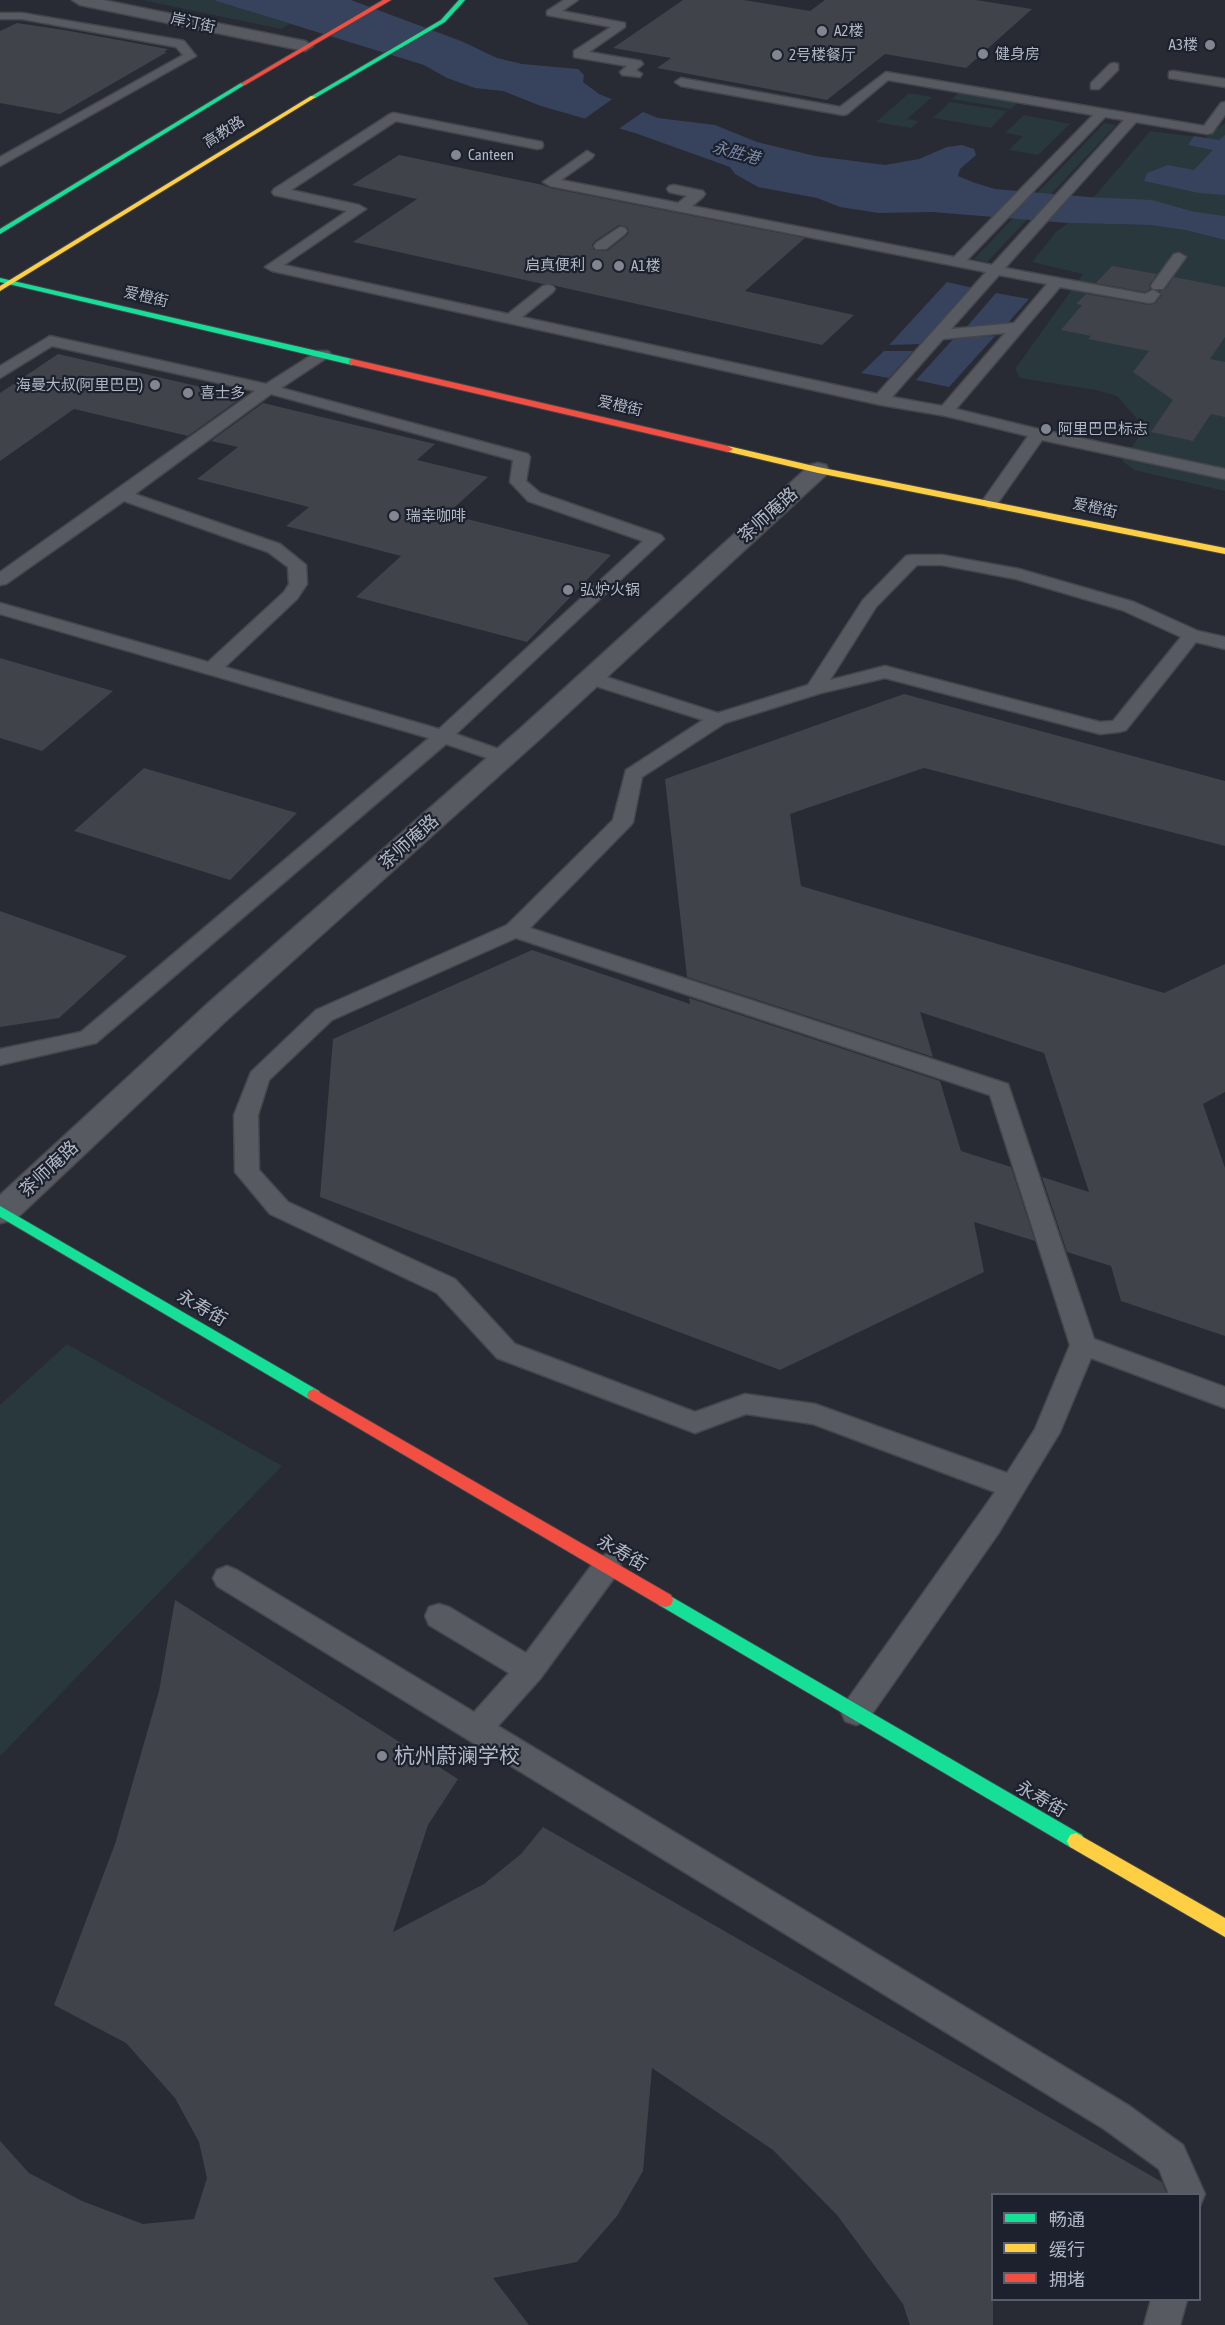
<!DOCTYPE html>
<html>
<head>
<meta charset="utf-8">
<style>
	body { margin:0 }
	#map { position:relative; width:1225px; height:2325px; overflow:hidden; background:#282b33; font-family:"Asap Condensed","Noto Sans SC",sans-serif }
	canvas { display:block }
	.legend { position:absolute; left:991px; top:2193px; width:210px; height:108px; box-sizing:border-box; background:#1c212d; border:2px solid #585d69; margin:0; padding:8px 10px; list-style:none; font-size:18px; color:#b1b7c4 }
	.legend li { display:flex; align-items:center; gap:12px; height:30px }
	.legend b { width:30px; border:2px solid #585d69 }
</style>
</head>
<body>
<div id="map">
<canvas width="1225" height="2325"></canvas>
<ul class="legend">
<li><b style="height:8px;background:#16e098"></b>畅通</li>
<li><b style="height:8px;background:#ffcf43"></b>缓行</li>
<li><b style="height:8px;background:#f24e42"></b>拥堵</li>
</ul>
</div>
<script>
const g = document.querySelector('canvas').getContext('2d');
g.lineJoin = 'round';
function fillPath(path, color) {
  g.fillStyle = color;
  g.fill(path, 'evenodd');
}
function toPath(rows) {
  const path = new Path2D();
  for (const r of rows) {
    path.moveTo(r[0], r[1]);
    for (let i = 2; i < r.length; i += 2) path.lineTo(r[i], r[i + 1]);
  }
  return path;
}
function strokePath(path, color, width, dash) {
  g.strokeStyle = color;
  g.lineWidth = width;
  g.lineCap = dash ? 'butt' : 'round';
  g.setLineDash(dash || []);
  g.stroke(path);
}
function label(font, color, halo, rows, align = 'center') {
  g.font = font + ' "Asap Condensed","Noto Sans SC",sans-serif';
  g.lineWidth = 4.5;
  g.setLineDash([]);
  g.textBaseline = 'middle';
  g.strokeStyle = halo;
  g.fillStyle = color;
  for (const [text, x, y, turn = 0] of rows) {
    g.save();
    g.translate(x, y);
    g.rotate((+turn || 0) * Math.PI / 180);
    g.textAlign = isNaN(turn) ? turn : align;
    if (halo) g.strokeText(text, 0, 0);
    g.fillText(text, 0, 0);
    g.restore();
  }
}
const green = toPath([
	[142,0,213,0,290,24,281,29],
	[959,92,1019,102,1011,109,952,99],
	[909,93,932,97,907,119,919,121,911,128,876,122],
	[950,102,1007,111,991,128,933,118],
	[1024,115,1070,124,1038,155,1009,150,1023,136,1005,133],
	[1104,123,1116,125,987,262,974,259],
	[1225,123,1225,216,1094,197,1150,131,1205,138],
	[1068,223,1150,225,1185,230,1225,240,1225,491,1134,470,1122,461,1145,428,1117,396,1096,390,1020,378,1015,369,1083,274,1032,262,1056,232],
	[67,1344,282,1466,0,1756,0,1405]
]);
const water = toPath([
	[213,0,351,0,461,41,497,58,522,64,578,69,584,75,583,82,599,94,658,118,715,125,757,142,815,156,885,165,919,159,947,147,962,145,974,149,976,155,960,169,958,176,975,183,995,189,1089,197,1152,200,1191,211,1225,216,1225,240,1185,230,1150,225,1068,223,932,212,879,213,840,207,817,198,758,187,735,174,730,167,635,133,541,106,503,91,475,88,447,78,424,65],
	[1225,135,1225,195,1199,193,1144,181,1147,173,1168,165,1194,170,1213,150,1188,145,1194,136,1219,140],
	[947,282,973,288,920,344,889,345],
	[996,293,1029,299,1006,325,963,331],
	[995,336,949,387,916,380,955,337],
	[884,351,913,351,889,378,861,373]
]);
const pier = toPath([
	[615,97,646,110,617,130,583,120]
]);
const building = toPath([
	[683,0,744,0,810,11,825,0,976,0,1032,9,966,68,885,54,827,100,657,68,671,58,613,48],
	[17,23,64,30,168,49,164,52,167,52,60,114,0,103,0,31],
	[399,155,543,185,550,188,805,238,745,291,854,315,822,345,556,286,553,284,543,284,353,242,417,199,352,185],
	[619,225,627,227,629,232,626,236,607,251,594,250,592,245,595,241],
	[1112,266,1157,274,1149,285,1150,289,1145,292,1096,283],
	[1174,277,1225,287,1225,337,1210,359,1225,362,1225,417,1211,414,1193,441,1151,432,1173,400,1133,372,1149,351,1088,339,1091,336,1061,330,1082,305,1076,304,1086,294,1149,305,1156,303,1162,295,1160,291,1165,290],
	[58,354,236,395,235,396,241,398,188,436,74,409,0,461,0,393],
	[263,403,435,444,417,460,488,477,447,514,611,555,527,642,356,597,401,556,286,526,309,507,197,479,238,447,211,441],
	[0,658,113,691,42,751,0,738],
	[904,694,1225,781,1225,846,924,768,790,814,801,886,1164,993,1225,964,1225,1092,1203,1104,1225,1168,1225,1336,1121,1301,1111,1266,1067,1252,1042,1177,1089,1192,1044,1053,920,1012,933,1057,687,977,665,779],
	[144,768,297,813,230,880,74,831],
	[0,911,127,956,59,1018,0,1027],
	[532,950,690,1004,689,998,940,1081,961,1151,1011,1167,1035,1241,974,1222,984,1272,780,1370,320,1197,333,1039],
	[175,1600,458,1779,428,1825,393,1932,484,1884,521,1854,543,1827,1162,2182,1167,2194,993,2194,993,2325,910,2325,903,2304,837,2215,773,2150,652,2068,643,2171,617,2216,577,2262,493,2278,529,2325,0,2325,0,2141,29,2173,82,2201,143,2224,194,2219,207,2178,199,2142,175,2098,126,2043,54,2005,115,1844,159,1691]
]);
const lane = toPath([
	[564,0,578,0,562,11,625,23,625,27,589,52,641,61,643,64,636,70,642,74,640,77,622,75,620,72,627,66,574,57,574,51,611,27,547,15,547,11,564,0],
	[0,13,22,13,180,40,184,41,196,56,0,166,0,157,183,55,176,47,22,19,0,19,0,13],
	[1114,63,1118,64,1118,70,1099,89,1091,89,1091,83,1110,64,1114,63],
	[1173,71,1225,79,1225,87,1169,78,1169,72,1173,71],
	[886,72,1204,126,1221,103,1225,102,1225,115,1212,133,1207,134,1136,122,1005,268,1145,294,1153,290,1160,294,1154,302,1149,303,1060,287,956,409,1038,429,1225,469,1225,479,1042,440,995,507,989,508,981,503,1028,436,946,416,881,405,272,271,265,267,347,211,274,195,272,192,274,189,390,114,394,113,537,141,542,142,543,145,542,148,537,149,396,121,291,190,359,205,366,209,284,265,508,314,543,286,548,285,553,286,555,289,553,292,522,317,877,394,986,272,550,186,543,182,587,151,594,155,592,158,561,180,678,203,687,196,669,192,667,189,669,186,674,185,703,191,705,194,703,197,692,206,954,257,1093,115,888,80,847,114,843,115,681,86,675,82,681,78,840,107,886,72],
	[1105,117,1124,120,992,265,967,260,1105,117],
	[999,275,1047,284,1014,323,951,329,999,275],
	[1005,333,942,406,892,397,943,339,1005,333],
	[620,227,625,228,627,231,625,234,606,249,596,249,594,246,596,243,620,227],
	[1179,253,1186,257,1163,289,1153,289,1151,286,1153,283,1174,254,1179,253],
	[50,336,266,384,318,351,328,351,331,354,328,357,281,388,528,454,530,457,526,481,540,493,661,535,664,539,456,734,510,753,513,757,510,761,496,761,446,744,96,1043,0,1065,0,1049,81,1032,429,738,0,614,0,603,208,662,284,592,289,584,288,567,268,552,124,501,6,584,0,585,0,572,255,391,52,346,0,378,0,366,50,336],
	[271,394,513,460,510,482,528,501,643,541,439,729,225,667,297,599,307,584,306,565,280,544,135,494,271,394],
	[912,555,942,555,1019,569,1134,602,1198,631,1225,637,1225,649,1196,642,1126,730,1119,732,1100,734,885,678,821,693,725,723,642,777,633,822,630,826,530,928,1008,1084,1094,1339,1225,1387,1225,1408,1091,1358,1060,1432,998,1534,867,1721,856,1725,845,1721,841,1712,845,1703,995,1492,813,1424,746,1414,695,1433,497,1358,437,1293,270,1214,235,1172,234,1115,251,1072,316,1010,507,925,613,820,626,770,703,720,583,682,581,678,583,674,597,674,718,713,808,685,863,600,906,556,912,555],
	[917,565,942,565,1016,579,1122,610,1181,637,1113,721,1100,722,885,666,830,680,876,607,917,565],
	[516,938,990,1095,1070,1345,1035,1429,1007,1473,815,1404,745,1394,695,1412,515,1344,455,1279,288,1202,259,1170,258,1115,269,1080,332,1020,516,938],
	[607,1554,617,1558,621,1566,617,1574,540,1679,498,1726,1128,2105,1183,2145,1205,2194,1200,2206,1200,2194,1169,2194,1159,2169,1104,2129,217,1586,213,1578,217,1570,227,1566,237,1570,474,1712,509,1673,429,1625,425,1616,429,1607,439,1604,449,1607,526,1653,597,1558,607,1554],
	[1151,2300,1187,2300,1180,2325,1144,2325,1151,2300]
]);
const street = toPath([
	[72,0,103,0,305,41,313,46,305,51,80,5,72,0],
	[818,463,826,465,829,470,826,475,541,738,228,1019,15,1220,0,1223,0,1195,206,1005,523,726,810,465,818,463]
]);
const fast = toPath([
	[459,0,465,0,445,22,315,98,310,97,441,20,459,0],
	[241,83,246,84,0,234,0,229,241,83],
	[0,278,352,359,356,362,352,365,0,282,0,278],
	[0,1206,319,1391,321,1395,319,1399,309,1399,0,1217,0,1206],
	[665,1593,1082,1835,1085,1841,1082,1847,1076,1849,1070,1847,659,1605,657,1600,659,1595,665,1593]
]);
const slow = toPath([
	[311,96,316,97,0,291,0,286,311,96],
	[728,446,818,467,1225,548,1225,554,818,473,725,451,725,447,728,446],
	[1076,1833,1225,1918,1225,1937,1070,1847,1067,1841,1070,1835,1076,1833]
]);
const jam = toPath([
	[383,0,391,0,245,85,240,84,383,0],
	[352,359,728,446,733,449,728,452,349,364,349,360,352,359],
	[314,1389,671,1595,673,1600,671,1605,665,1607,659,1605,309,1399,307,1395,309,1391,314,1389]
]);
const markers = [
	[822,31,6,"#818691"],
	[1210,45,6,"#818691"],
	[983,54,6,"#818691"],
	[777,55,6,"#818691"],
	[456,155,6,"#818691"],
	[597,265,6,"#818691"],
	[619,266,6,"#818691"],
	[155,385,6,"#818691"],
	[188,393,6,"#818691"],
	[1046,429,6,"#818691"],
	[394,516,6,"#818691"],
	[568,590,6,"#818691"],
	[382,1756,6,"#818691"]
];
const farStreetnames = [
	["岸汀街",193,23,12],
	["高教路",224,132,-32],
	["爱橙街",146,297,13],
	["爱橙街",620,406,13],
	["爱橙街",1095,508,12]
];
const farPoinames = [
	["A2楼",834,31],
	["A3楼",1198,45,"right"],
	["健身房",995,54],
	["2号楼餐厅",789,55],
	["Canteen",468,155],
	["启真便利",585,265,"right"],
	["A1楼",631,266],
	["海曼大叔(阿里巴巴)",143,385,"right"],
	["喜士多",200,393],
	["阿里巴巴标志",1058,429],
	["瑞幸咖啡",406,516],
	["弘炉火锅",580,590]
];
const farWaternames = [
	["永胜港",736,153,15]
];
const streetNames = [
	["茶师庵路",768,515,-42],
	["茶师庵路",409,842,-42],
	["茶师庵路",49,1169,-43],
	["永寿街",202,1308,30],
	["永寿街",622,1553,30],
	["永寿街",1041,1799,30]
];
const nearPoinames = [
	["杭州蔚澜学校",394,1756]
];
fillPath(green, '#29383c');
fillPath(water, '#37435c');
fillPath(pier, '#282b33');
fillPath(building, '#40434a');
strokePath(lane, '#44464c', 3);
strokePath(street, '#44464c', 3);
strokePath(fast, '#44464c', 2);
strokePath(slow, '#44464c', 2);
strokePath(jam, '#44464c', 2);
fillPath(lane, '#575a61');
fillPath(street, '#575a61');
fillPath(fast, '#16e098');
fillPath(slow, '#ffcf43');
fillPath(jam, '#f24e42');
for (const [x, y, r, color] of markers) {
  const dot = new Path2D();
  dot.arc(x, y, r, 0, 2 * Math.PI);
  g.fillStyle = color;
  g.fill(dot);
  strokePath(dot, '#1c212d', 2);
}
label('15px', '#b1b7c4', '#1c212d', farStreetnames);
label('15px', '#b1b7c4', '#1c212d', farPoinames, 'left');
label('italic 16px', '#7c8aaa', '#1c212d', farWaternames);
label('18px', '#b1b7c4', '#1c212d', streetNames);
label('21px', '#b1b7c4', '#1c212d', nearPoinames, 'left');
</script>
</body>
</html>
